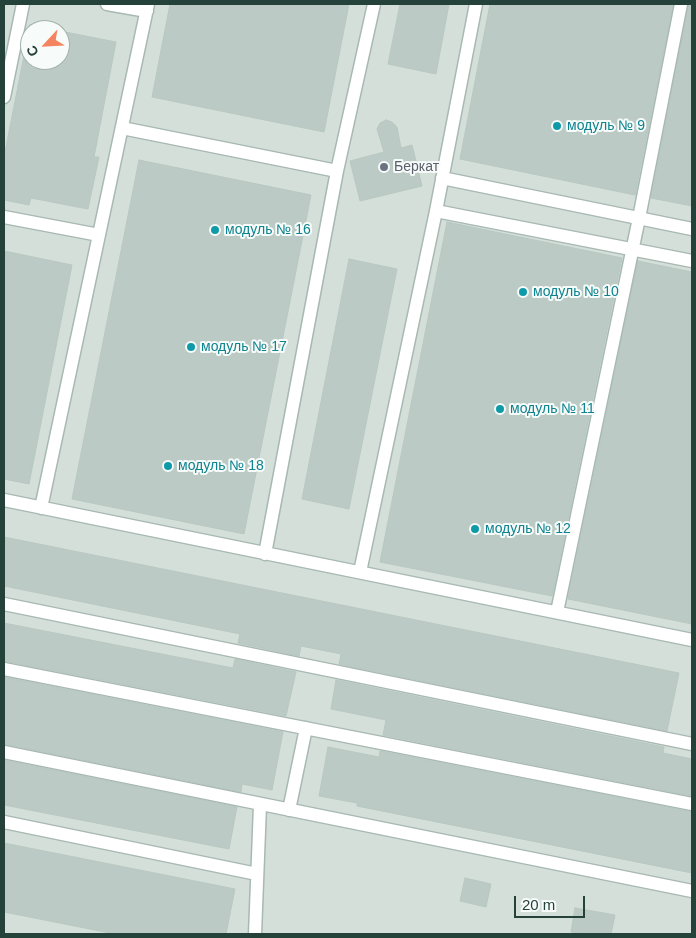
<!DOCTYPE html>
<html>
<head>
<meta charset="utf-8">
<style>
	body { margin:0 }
	#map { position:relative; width:696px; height:938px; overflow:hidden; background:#e6efeb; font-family:Arial,sans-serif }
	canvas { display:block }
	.frame { position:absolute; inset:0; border:5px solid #24423a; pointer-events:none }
	.north { position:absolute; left:20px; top:20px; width:50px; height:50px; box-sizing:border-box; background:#f7fbf9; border:1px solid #a3b1ad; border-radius:50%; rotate:245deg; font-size:14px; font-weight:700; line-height:20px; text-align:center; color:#24423a }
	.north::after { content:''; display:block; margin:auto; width:18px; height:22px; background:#f4845f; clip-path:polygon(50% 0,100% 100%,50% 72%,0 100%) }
	.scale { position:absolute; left:514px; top:896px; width:71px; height:22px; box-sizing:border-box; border:2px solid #24423a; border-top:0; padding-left:6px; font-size:15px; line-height:18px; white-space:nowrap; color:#24423a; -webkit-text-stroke:4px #f7fbf9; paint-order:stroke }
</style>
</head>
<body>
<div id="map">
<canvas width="696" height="938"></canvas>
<div class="frame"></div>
<div class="north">С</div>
<div class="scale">20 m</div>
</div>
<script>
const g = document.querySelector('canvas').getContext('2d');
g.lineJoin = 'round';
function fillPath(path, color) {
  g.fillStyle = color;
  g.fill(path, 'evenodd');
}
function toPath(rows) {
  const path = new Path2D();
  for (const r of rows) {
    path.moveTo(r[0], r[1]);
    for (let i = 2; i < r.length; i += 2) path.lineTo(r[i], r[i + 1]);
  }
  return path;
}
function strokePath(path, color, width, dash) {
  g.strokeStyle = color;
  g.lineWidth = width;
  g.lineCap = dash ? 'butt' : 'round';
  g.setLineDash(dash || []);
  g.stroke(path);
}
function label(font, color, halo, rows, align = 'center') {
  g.font = font + ' Arial,sans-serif';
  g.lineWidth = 4;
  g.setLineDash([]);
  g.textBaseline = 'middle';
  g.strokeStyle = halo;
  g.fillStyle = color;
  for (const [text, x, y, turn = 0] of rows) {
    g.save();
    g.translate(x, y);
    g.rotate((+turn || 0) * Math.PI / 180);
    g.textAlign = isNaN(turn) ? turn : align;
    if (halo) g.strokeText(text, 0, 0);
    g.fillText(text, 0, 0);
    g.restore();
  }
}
const built = toPath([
	[4,4,692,4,692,934,4,934],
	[30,30,60,30,60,60,30,60]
]);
const building = toPath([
	[170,4,349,4,324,132,152,97,170,4],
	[400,4,449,4,436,74,388,64,400,4],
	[490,4,673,4,635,195,460,159,490,4],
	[689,4,692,4,692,206,651,198,689,4],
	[30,25,56,30,30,30,30,60,60,60,60,31,116,42,94,157,99,157,88,209,31,198,29,205,4,200,4,157,30,25],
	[386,120,392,122,397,127,401,148,412,145,422,186,360,201,350,161,384,152,377,129,380,123,386,120],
	[139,160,311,195,244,534,72,499,139,160],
	[447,222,622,258,552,596,380,562,447,222],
	[4,251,72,265,29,484,4,479,4,251],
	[349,259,397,269,349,509,302,499,349,259],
	[638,261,692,272,692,624,568,599,638,261],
	[4,537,679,673,667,731,339,664,341,654,301,646,299,656,238,643,240,634,4,586,4,537],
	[4,623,233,668,235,659,296,672,286,716,4,661,4,623],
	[4,677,283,732,272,790,242,784,241,792,4,744,4,677],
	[336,680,664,747,663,753,692,759,692,796,383,735,386,720,331,709,336,680],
	[328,747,379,757,380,751,692,812,692,873,357,806,357,803,319,796,328,747],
	[4,760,237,807,229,849,4,805,4,760],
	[4,843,235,889,226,934,115,934,4,912,4,843],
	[465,878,491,884,486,907,460,901,465,878],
	[575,908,615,915,611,934,583,934,571,932,575,908]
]);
const service = toPath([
	[107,4,147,11],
	[4,97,23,4],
	[122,128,337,171],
	[442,178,692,229],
	[436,211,692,261],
	[4,217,99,235],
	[4,500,692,640],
	[41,508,148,4],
	[265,554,337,171,374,4],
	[360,572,436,211,476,4],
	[4,604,692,744],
	[557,612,639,218,681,4],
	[4,669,692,804],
	[4,752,692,891],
	[289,810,306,728],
	[4,822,257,874],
	[255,934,260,805]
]);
const markers = [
	[557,126,5,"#0f9aa8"],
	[384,167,5,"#6b7280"],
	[215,230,5,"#0f9aa8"],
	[523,292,5,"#0f9aa8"],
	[191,347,5,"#0f9aa8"],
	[500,409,5,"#0f9aa8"],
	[168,466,5,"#0f9aa8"],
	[475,529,5,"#0f9aa8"]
];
const cultureNames = [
	["модуль № 9",567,126],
	["модуль № 16",225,230],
	["модуль № 10",533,292],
	["модуль № 17",201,347],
	["модуль № 11",510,409],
	["модуль № 18",178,466],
	["модуль № 12",485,529]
];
const worshipNames = [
	["Беркат",394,167]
];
fillPath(built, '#d4dfda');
fillPath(building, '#bbcac4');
strokePath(building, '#b8c9c2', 1);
strokePath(service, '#a8b8b2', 15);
strokePath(service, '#fff', 12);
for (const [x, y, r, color] of markers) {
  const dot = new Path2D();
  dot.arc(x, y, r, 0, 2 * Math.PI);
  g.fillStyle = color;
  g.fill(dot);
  strokePath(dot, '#f7fbf9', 2);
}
label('14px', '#0d838f', '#f7fbf9', cultureNames, 'left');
label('14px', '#5b616d', '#f7fbf9', worshipNames, 'left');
</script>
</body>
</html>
